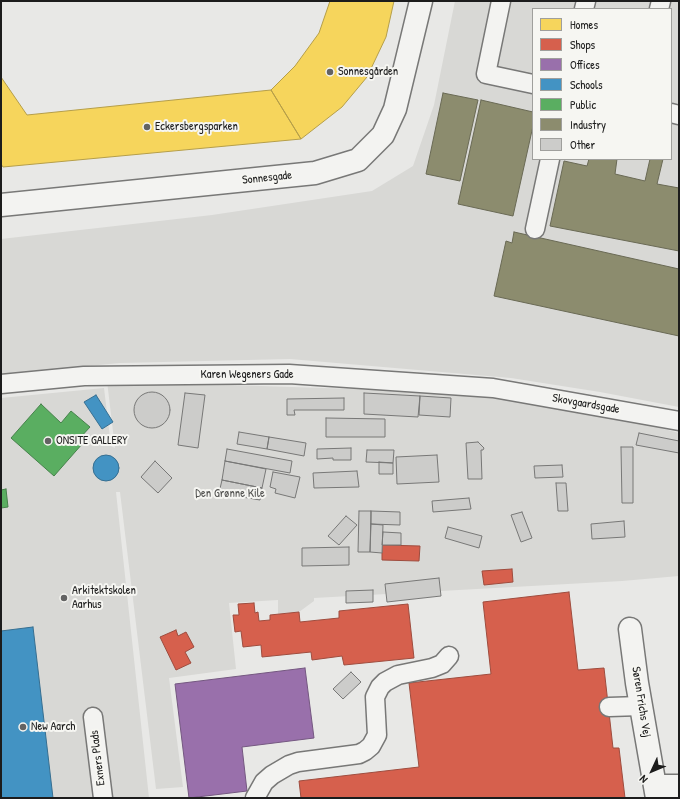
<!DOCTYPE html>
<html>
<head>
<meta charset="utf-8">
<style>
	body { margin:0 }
	#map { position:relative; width:680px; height:799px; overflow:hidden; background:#e8e8e6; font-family:"Patrick Hand",sans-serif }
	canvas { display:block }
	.frame { position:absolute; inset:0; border:2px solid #1c1c1c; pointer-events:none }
	.legend { position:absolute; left:532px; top:8px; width:140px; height:152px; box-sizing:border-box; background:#f6f6f2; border:1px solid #9f9f9c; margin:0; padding:5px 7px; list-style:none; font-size:12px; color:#1c1c1c }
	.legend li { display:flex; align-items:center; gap:8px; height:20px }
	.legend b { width:20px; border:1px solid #9f9f9c }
	.north { position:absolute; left:632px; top:751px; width:40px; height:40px; -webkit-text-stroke:3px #f6f6f2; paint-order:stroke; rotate:226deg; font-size:11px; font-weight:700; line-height:16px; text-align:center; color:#1c1c1c }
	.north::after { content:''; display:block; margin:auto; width:14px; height:18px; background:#1c1c1c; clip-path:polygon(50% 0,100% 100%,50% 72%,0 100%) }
</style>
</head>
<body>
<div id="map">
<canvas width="680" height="799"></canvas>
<div class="frame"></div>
<ul class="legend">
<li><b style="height:11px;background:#f6d55c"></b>Homes</li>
<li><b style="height:11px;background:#d6604d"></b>Shops</li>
<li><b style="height:11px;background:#9970ab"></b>Offices</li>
<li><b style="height:11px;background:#4393c3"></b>Schools</li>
<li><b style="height:11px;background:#5aae61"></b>Public</li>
<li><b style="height:11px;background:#8c8c6e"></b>Industry</li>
<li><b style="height:11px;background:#ccccca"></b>Other</li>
</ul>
<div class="north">N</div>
</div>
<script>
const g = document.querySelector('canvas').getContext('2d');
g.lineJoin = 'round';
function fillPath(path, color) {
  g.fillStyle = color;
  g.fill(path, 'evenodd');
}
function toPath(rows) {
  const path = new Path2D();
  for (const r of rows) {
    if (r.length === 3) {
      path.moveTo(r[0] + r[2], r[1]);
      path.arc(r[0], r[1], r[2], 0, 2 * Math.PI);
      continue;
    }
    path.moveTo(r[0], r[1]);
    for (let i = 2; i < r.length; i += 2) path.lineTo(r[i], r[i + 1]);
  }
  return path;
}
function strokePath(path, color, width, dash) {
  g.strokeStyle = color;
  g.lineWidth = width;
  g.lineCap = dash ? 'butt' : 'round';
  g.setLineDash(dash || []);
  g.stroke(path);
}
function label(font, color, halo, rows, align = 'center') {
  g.font = font + ' "Patrick Hand",sans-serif';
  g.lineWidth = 4;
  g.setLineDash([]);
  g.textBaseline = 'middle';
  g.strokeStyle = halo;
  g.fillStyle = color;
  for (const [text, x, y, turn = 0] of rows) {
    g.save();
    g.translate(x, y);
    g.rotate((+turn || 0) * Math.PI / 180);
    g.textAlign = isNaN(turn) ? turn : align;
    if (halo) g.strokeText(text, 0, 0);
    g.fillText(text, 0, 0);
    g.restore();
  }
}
const built = toPath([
	[455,1,679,1,679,407,600,392,511,378,290,359,120,363,1,374,1,239,212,215,372,191,413,166,434,105],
	[533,9,671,9,671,159,533,159],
	[107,381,538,395,679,433,679,576,622,581,314,598,314,601,299,612,278,614,278,600,229,603,236,669,169,678,183,787,156,789,120,492,116,492,149,798,1,798,1,398,104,388,111,446,115,448]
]);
const homes = toPath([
	[330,1,394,1,386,37,367,77,342,107,301,139,271,90,295,66,319,33,330,1],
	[1,77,27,115,271,90,301,139,3,167,1,164,1,77]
]);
const shops = toPath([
	[382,545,420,546,419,561,382,560,382,545],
	[512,569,513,582,484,585,482,571,512,569],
	[569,592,578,670,604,668,613,748,619,748,625,798,301,798,299,781,419,767,409,683,491,674,483,602,569,592],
	[254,603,255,613,258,612,259,621,270,620,270,615,299,612,300,622,339,618,339,611,408,604,414,658,344,665,342,656,312,660,311,652,262,657,261,645,243,647,241,631,235,632,233,615,239,615,238,604,254,603],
	[176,630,178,636,186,632,194,647,185,652,191,663,176,670,160,637,176,630]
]);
const offices = toPath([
	[305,668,314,738,242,747,247,791,189,798,175,684,305,668]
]);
const schools = toPath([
	[96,395,113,422,102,429,84,402,96,395],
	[106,468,13],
	[33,627,53,798,1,798,1,631,33,627]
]);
const public = toPath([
	[41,404,61,423,71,411,90,427,79,439,83,443,54,476,11,438,41,404],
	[6,489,8,507,1,508,1,490,6,489]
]);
const industry = toPath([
	[443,93,478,100,460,181,426,174,443,93],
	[481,100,533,112,533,126,513,216,458,204,481,100],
	[589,159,617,159,615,174,645,181,650,159,663,159,657,184,679,188,679,251,550,226,564,161,587,166,589,159],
	[514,232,679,269,679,336,494,296,506,241,512,243,514,232]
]);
const building = toPath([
	[152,410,18],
	[185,393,205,395,198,448,178,445,185,393],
	[364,393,420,396,418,417,364,414,364,393],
	[420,396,451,398,450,417,419,415,420,396],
	[344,398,344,410,294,410,295,415,287,415,287,399,344,398],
	[326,418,385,419,385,437,326,437,326,418],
	[239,432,269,437,267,449,237,444,239,432],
	[639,433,679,441,679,453,636,445,639,433],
	[269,437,306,443,304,456,267,449,269,437],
	[478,442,484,448,483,450,481,450,482,479,468,479,466,443,478,442],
	[621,447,633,447,633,503,622,503,621,447],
	[351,448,351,460,333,460,333,458,317,459,317,449,351,448],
	[227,449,292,461,290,473,225,461,227,449],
	[367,450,394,450,393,463,366,462,367,450],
	[437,455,439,482,397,484,396,457,437,455],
	[155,461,172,478,158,493,141,477,155,461],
	[225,461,266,469,262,488,222,480,225,461],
	[379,462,393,463,393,474,379,474,379,462],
	[562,465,563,477,535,478,534,466,562,465],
	[357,471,359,487,314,488,313,473,357,471],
	[273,472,300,477,295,498,275,493,276,489,270,487,273,472],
	[222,480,262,488,260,500,219,493,222,480],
	[556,483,566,483,568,511,558,511,556,483],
	[469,498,471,509,433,512,432,501,469,498],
	[359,511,371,511,370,552,358,552,359,511],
	[371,511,400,512,400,525,371,524,371,511],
	[522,512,532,538,521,542,511,515,522,512],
	[346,516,357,525,339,545,328,536,346,516],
	[624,521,625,537,592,539,591,524,624,521],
	[371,524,383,525,382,553,370,552,371,524],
	[448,527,482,536,479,548,445,538,448,527],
	[383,532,401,533,401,545,382,545,383,532],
	[349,547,349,565,302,566,302,548,349,547],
	[439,578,441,596,387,602,385,584,439,578],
	[373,590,373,602,346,603,346,591,373,590],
	[351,672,361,682,343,699,333,689,351,672]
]);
const service = toPath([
	[501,1,486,74,533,84],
	[584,9,586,1],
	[659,9,661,1],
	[671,113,679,115],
	[535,229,550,159],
	[1,384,84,376,289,374,493,388,679,421],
	[609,707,641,706],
	[93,717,103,798],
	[255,798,264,782,272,775,289,765,298,762,359,754,365,751,371,746,377,735,375,697,380,687,385,682,398,675,432,668,442,664,449,656]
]);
const minor = toPath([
	[1,205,315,173,358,160,383,135,395,109,421,1],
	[630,629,637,683,657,798],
	[655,786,679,786]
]);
const markers = [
	[330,72,4,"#636363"],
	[147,127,4,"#636363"],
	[48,441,4,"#636363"],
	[64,598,4,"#636363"],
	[23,727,4,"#636363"]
];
const poiNames = [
	["Sonnesgården",338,72],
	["Eckersbergsparken",155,127],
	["ONSITE GALLERY",56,441],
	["Arkitektskolen",72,591],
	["Aarhus",72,605],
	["New Aarch",31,727]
];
const streetNames = [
	["Sonnesgade",267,178,-6],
	["Karen Wegeners Gade",247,375],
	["Skovgaardsgade",586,404,10],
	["Søren Frichs Vej",641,702,81],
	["Exners Plads",98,758,-97]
];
const parkNames = [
	["Den Grønne Kile",230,494]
];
fillPath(built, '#d8d8d5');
fillPath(homes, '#f6d55c');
strokePath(homes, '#b59e49', 1);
fillPath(shops, '#d6604d');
strokePath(shops, '#9e4c3e', 1);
fillPath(offices, '#9970ab');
strokePath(offices, '#745780', 1);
fillPath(schools, '#4393c3');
strokePath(schools, '#376f91', 1);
fillPath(public, '#5aae61');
strokePath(public, '#47824c', 1);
fillPath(industry, '#8c8c6e');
strokePath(industry, '#6a6a55', 1);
fillPath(building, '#ccccca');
strokePath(building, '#787877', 1);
strokePath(service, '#787877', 21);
strokePath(minor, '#787877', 25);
strokePath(service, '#f3f3f1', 18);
strokePath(minor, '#f3f3f1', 22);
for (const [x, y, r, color] of markers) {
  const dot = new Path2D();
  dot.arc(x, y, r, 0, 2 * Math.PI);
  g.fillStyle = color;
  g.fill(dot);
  strokePath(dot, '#f6f6f2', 1.5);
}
label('12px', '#1c1c1c', '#f6f6f2', poiNames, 'left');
label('12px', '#1c1c1c', '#f6f6f2', streetNames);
label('12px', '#51514f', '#f6f6f2', parkNames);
</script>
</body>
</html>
